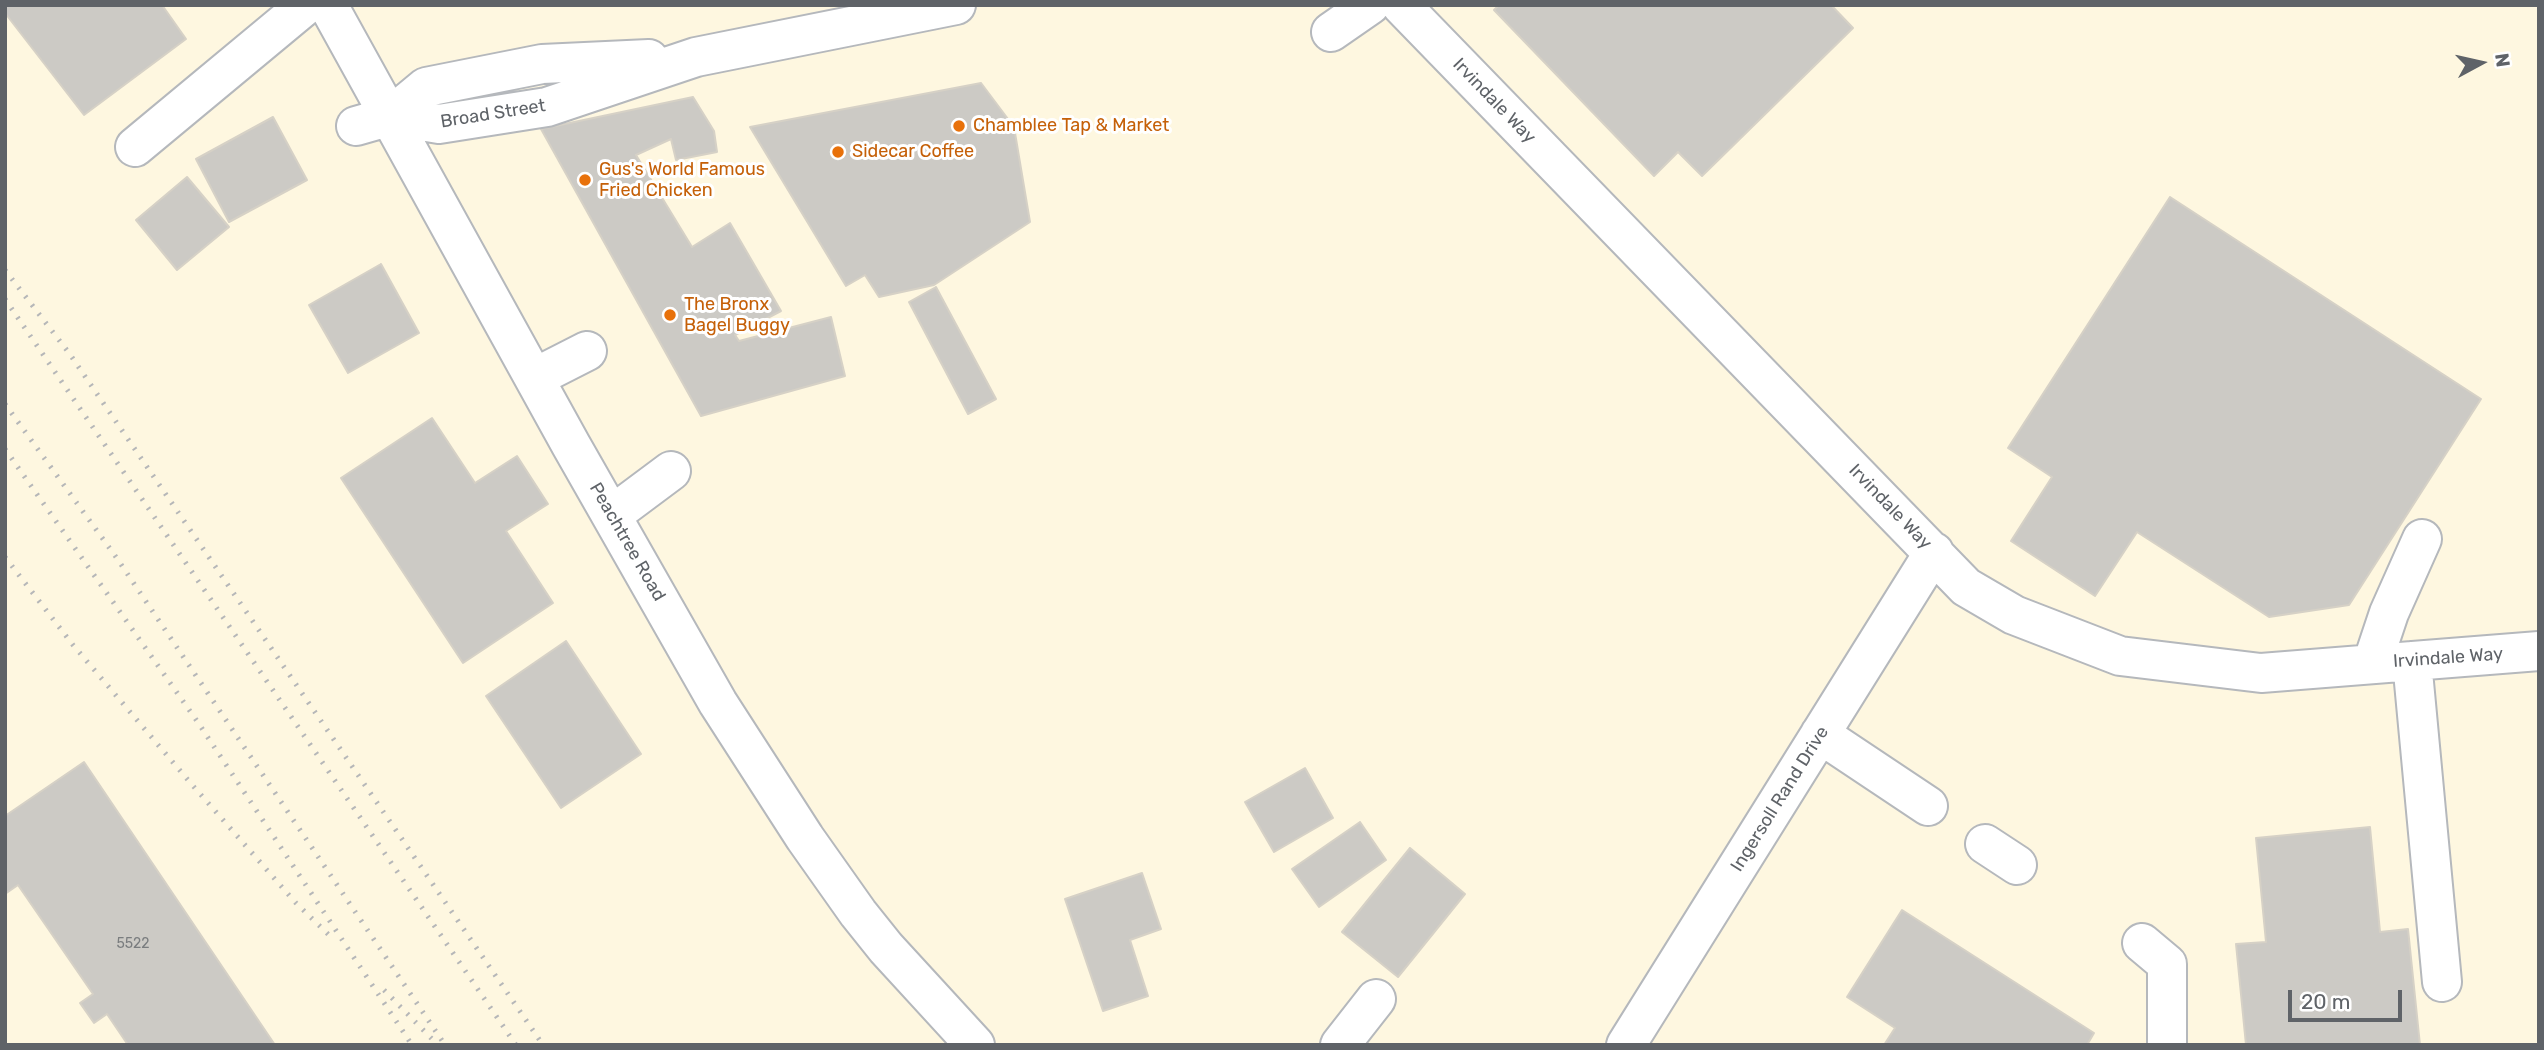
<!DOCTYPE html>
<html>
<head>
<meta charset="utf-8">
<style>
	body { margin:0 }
	#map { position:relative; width:2544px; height:1050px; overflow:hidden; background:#f1efe8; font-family:Rubik,sans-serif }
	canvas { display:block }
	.frame { position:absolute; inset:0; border:7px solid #5f6368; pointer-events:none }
	.north { position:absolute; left:2446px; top:28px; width:70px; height:70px; -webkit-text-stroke:5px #fff; paint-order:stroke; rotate:82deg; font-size:19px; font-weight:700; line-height:28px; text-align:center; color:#5f6368 }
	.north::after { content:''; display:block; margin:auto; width:24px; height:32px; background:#5f6368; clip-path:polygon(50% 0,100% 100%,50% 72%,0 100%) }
	.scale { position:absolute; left:2288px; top:990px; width:114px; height:32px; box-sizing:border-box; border:4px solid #5f6368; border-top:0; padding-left:9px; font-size:21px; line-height:24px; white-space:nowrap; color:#5f6368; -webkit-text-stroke:5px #fff; paint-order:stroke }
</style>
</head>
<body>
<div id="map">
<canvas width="2544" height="1050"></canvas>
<div class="frame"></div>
<div class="north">N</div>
<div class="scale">20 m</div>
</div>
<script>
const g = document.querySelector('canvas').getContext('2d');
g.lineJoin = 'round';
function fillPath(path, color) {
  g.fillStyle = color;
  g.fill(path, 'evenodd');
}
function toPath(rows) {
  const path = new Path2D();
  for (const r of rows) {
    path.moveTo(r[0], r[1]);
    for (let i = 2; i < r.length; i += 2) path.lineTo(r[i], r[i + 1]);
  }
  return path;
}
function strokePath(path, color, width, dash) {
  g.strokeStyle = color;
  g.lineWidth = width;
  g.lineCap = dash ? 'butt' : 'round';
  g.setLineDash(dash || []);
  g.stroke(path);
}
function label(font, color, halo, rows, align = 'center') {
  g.font = font + ' Rubik,sans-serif';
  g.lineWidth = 6;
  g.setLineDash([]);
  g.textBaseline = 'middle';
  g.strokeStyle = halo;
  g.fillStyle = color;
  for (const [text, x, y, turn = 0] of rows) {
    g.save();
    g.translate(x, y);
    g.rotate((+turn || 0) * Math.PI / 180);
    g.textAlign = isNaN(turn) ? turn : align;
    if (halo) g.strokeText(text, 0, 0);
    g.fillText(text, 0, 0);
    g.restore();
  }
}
const commercial = toPath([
	[5,5,2539,5,2539,1045,5,1045]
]);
const building = toPath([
	[5,5,162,5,186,39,84,115,5,13,5,5],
	[1499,5,1831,5,1853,28,1702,176,1678,152,1654,176,1494,10,1499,5],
	[981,83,1014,127,1030,222,934,285,879,297,865,275,846,286,750,127,981,83],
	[693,97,714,131,717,152,676,160,671,139,636,155,692,247,730,223,781,311,735,335,739,341,831,317,845,376,701,416,541,129,693,97],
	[273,117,307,180,229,222,196,159,273,117],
	[187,177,229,227,177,270,136,220,187,177],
	[2170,197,2481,399,2349,605,2269,617,2137,532,2095,596,2011,541,2052,477,2008,448,2170,197],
	[381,264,419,333,348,373,309,305,381,264],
	[936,287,996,399,968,414,909,302,936,287],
	[432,418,475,483,517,456,548,504,506,531,553,603,463,663,341,478,432,418],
	[566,641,641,754,561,808,486,696,566,641],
	[84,762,275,1045,128,1045,107,1014,94,1023,80,1003,93,994,18,885,5,894,5,816,84,762],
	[1305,768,1333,818,1274,852,1245,802,1305,768],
	[1360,822,1386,860,1319,907,1292,869,1360,822],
	[2370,827,2380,932,2408,929,2420,1045,2246,1045,2236,944,2266,942,2256,838,2370,827],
	[1410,848,1465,894,1398,977,1342,932,1410,848],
	[1142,873,1161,929,1130,940,1148,996,1103,1011,1065,899,1142,873],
	[1902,910,2094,1033,2087,1045,1884,1045,1895,1028,1847,997,1902,910]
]);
const minor = toPath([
	[328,5,571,445,718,703,805,838,858,913,886,948,975,1045],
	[1401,5,1966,587,2014,615,2120,656,2261,673,2539,651],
	[1331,32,1370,5],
	[391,116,439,124,547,107,696,57,956,5],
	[356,126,391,116,426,87,542,64,649,59],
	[135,147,306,5],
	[534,378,587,351],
	[612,515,671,471],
	[2412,661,2442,982],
	[2372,664,2389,613,2422,539],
	[1820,734,1928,806],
	[1985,844,2017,865],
	[2142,943,2167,964,2167,1045],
	[1340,1045,1376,999],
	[1626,1045,1934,552]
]);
const rail = toPath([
	[5,270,69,353,543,1045],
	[5,299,516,1045],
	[5,404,116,557,445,1045],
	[5,449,197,721,412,1045],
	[5,557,73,645,194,787,296,903,332,938],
	[384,990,433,1040]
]);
const markers = [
	[959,126,7,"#e8710a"],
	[838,152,7,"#e8710a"],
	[585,180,7,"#e8710a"],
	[670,315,7,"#e8710a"]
];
const numberNames = [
	["5522",133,944]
];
const streetNames = [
	["Irvindale Way",1494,101,46],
	["Broad Street",493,114,-9],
	["Irvindale Way",1890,507,46],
	["Peachtree Road",627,542,60],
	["Irvindale Way",2448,658,-4],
	["Ingersoll Rand Drive",1780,799,-58]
];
const foodNames = [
	["Chamblee Tap & Market",973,126],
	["Sidecar Coffee",852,152],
	["Gus's World Famous",599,170],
	["Fried Chicken",599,191],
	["The Bronx",684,305],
	["Bagel Buggy",684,326]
];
fillPath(commercial, '#fef7e0');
fillPath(building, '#cccac5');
strokePath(building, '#d6d1c6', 2);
strokePath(minor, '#b5b8bc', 42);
strokePath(minor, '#fff', 38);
strokePath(rail, '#b6b7b8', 5, [2, 9]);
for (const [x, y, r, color] of markers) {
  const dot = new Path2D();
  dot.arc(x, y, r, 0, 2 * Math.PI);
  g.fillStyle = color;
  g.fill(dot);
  strokePath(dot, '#fff', 2.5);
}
label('14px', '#7a7d7f', null, numberNames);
label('18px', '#5f6368', '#fff', streetNames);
label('18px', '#c56008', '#fff', foodNames, 'left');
</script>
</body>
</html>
